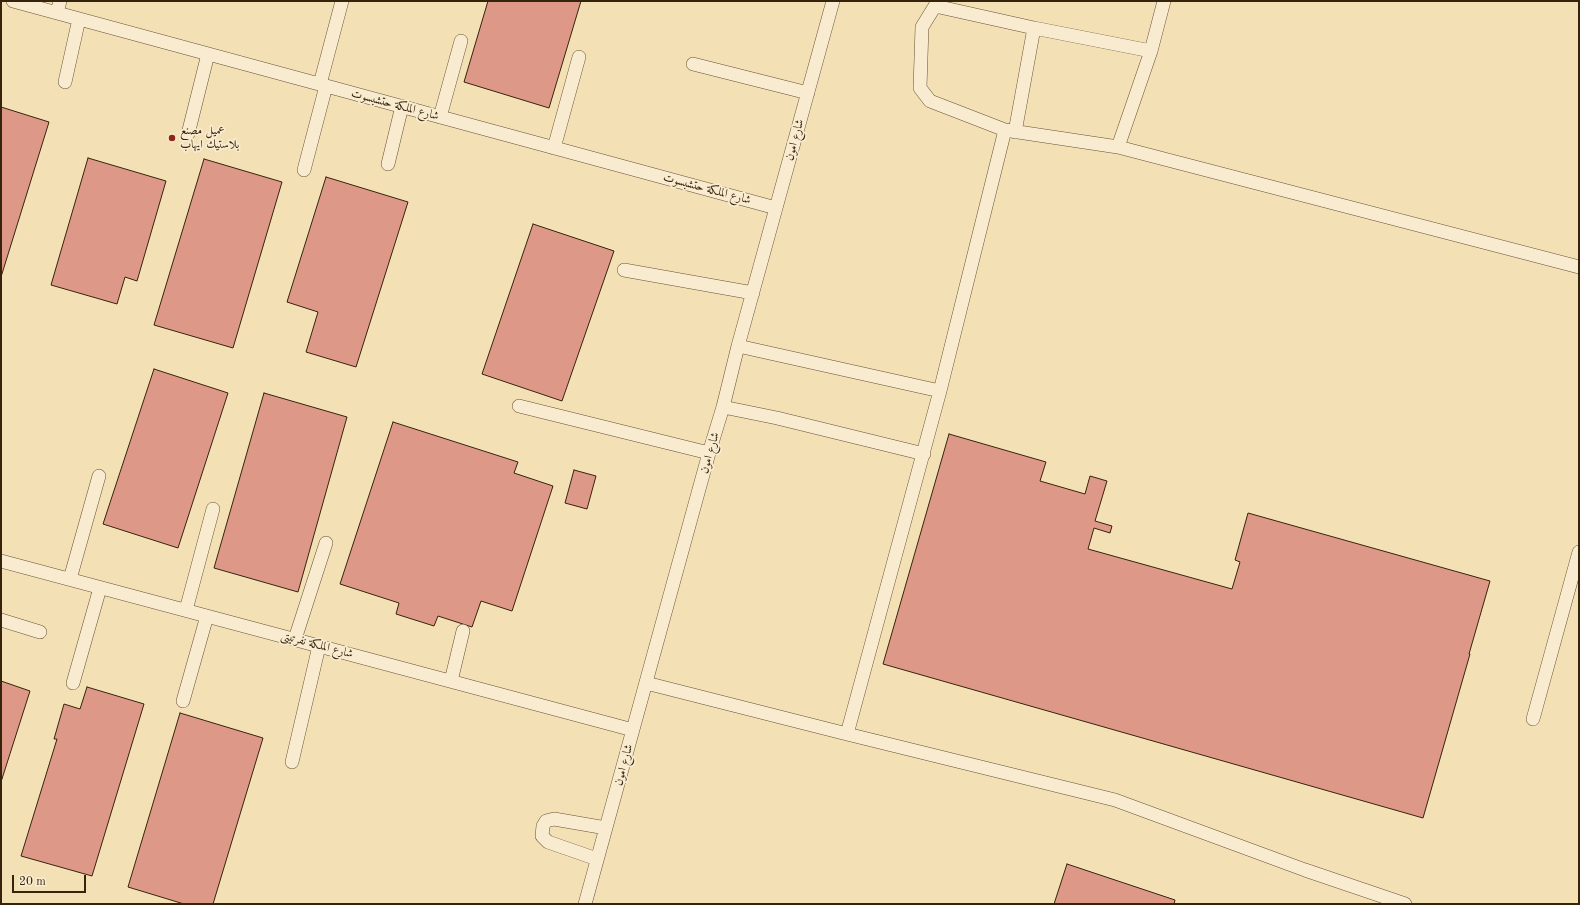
<!DOCTYPE html>
<html>
<head>
<meta charset="utf-8">
<style>
	body { margin:0 }
	#map { position:relative; width:1580px; height:905px; overflow:hidden; background:#f4e0b5; font-family:"Old Standard TT",serif }
	canvas { display:block }
	.frame { position:absolute; inset:0; border:2px solid #36230c; pointer-events:none }
	.scale { position:absolute; left:12px; top:875px; width:74px; height:18px; box-sizing:border-box; border:2px solid #36230c; border-top:0; padding-left:5px; font-size:12px; line-height:14px; white-space:nowrap; color:#36230c; -webkit-text-stroke:3px #f8ebcf; paint-order:stroke }
</style>
</head>
<body>
<div id="map">
<canvas width="1580" height="905"></canvas>
<div class="frame"></div>
<div class="scale">20 m</div>
</div>
<script>
const g = document.querySelector('canvas').getContext('2d');
g.lineJoin = 'round';
function fillPath(path, color) {
  g.fillStyle = color;
  g.fill(path, 'evenodd');
}
function toPath(rows) {
  const path = new Path2D();
  for (const r of rows) {
    path.moveTo(r[0], r[1]);
    for (let i = 2; i < r.length; i += 2) path.lineTo(r[i], r[i + 1]);
  }
  return path;
}
function strokePath(path, color, width, dash) {
  g.strokeStyle = color;
  g.lineWidth = width;
  g.lineCap = dash ? 'butt' : 'round';
  g.setLineDash(dash || []);
  g.stroke(path);
}
function label(font, color, halo, rows, align = 'center') {
  g.font = font + ' "Old Standard TT",Amiri,serif';
  g.lineWidth = 3.5;
  g.setLineDash([]);
  g.textBaseline = 'middle';
  g.strokeStyle = halo;
  g.fillStyle = color;
  for (const [text, x, y, turn = 0] of rows) {
    g.save();
    g.translate(x, y);
    g.rotate((+turn || 0) * Math.PI / 180);
    g.textAlign = isNaN(turn) ? turn : align;
    if (halo) g.strokeText(text, 0, 0);
    g.fillText(text, 0, 0);
    g.restore();
  }
}
const building = toPath([
	[488,1,581,1,549,108,464,82,488,1],
	[1,107,49,122,1,277,1,107],
	[88,158,166,181,137,281,125,277,117,304,51,285,88,158],
	[204,159,282,182,233,348,154,325,204,159],
	[326,177,408,202,356,367,306,352,318,312,287,302,326,177],
	[533,224,614,251,562,401,482,374,533,224],
	[154,369,228,393,178,548,103,524,154,369],
	[264,393,347,417,298,592,214,568,264,393],
	[393,422,518,462,514,473,553,486,512,611,481,601,472,627,438,616,434,626,396,614,399,603,340,584,393,422],
	[949,434,1046,462,1040,481,1085,494,1090,476,1107,481,1095,521,1112,526,1110,533,1094,528,1088,549,1232,589,1240,562,1235,560,1248,513,1490,581,1469,654,1470,654,1423,818,883,664,949,434],
	[574,470,596,476,587,509,565,503,574,470],
	[1,681,30,691,1,782,1,681],
	[87,687,144,704,92,876,21,856,57,739,54,739,64,704,80,709,87,687],
	[180,713,263,738,213,904,184,904,128,887,180,713],
	[1067,864,1175,900,1174,904,1054,904,1067,864]
]);
const service = toPath([
	[13,1,776,208],
	[57,13,60,1],
	[693,64,808,93],
	[65,82,79,19],
	[320,84,342,1],
	[440,117,461,41],
	[1005,130,930,101,920,88,922,27,935,6,1034,28,1151,51],
	[1015,132,1034,28],
	[188,134,208,54],
	[1118,147,1151,51,1164,1],
	[554,148,579,57],
	[388,164,402,106],
	[304,170,326,86],
	[624,270,753,293],
	[738,346,940,391],
	[519,406,709,453],
	[723,407,777,418,924,454],
	[1,561,633,730],
	[70,579,99,476],
	[186,610,213,509],
	[1,620,40,632],
	[295,639,326,543],
	[451,681,463,631],
	[73,683,100,588],
	[646,683,847,734],
	[183,701,207,616],
	[1533,719,1579,552],
	[292,762,319,646],
	[597,859,548,842,542,836,543,826,546,821,554,819,606,828],
	[585,904,709,453,723,407,738,346,833,1],
	[1405,904,1305,870,1115,800,847,734,940,391,1005,130,1118,147,1579,267]
]);
const markers = [
	[172,138,4,"#8f2418"]
];
const streetNames = [
	["شارع الملكة حتشبسوت",395,105,15],
	["شارع امون",795,140,-75],
	["شارع الملكة حتشبسوت",707,189,15],
	["شارع امون",710,453,-74],
	["شارع الملكة نفرتيتى",317,645,15],
	["شارع امون",624,765,-75]
];
const poiNames = [
	["عميل مصنع",180,131],
	["بلاستيك ايهاب",180,145]
];
fillPath(building, '#de9888');
strokePath(building, '#36230c', 1);
strokePath(service, '#665236', 14);
strokePath(service, '#f8ebcf', 13);
for (const [x, y, r, color] of markers) {
  const dot = new Path2D();
  dot.arc(x, y, r, 0, 2 * Math.PI);
  g.fillStyle = color;
  g.fill(dot);
  strokePath(dot, '#f8ebcf', 1.5);
}
label('12px', '#36230c', '#f8ebcf', streetNames);
label('12px', '#36230c', '#f8ebcf', poiNames, 'left');
</script>
</body>
</html>
